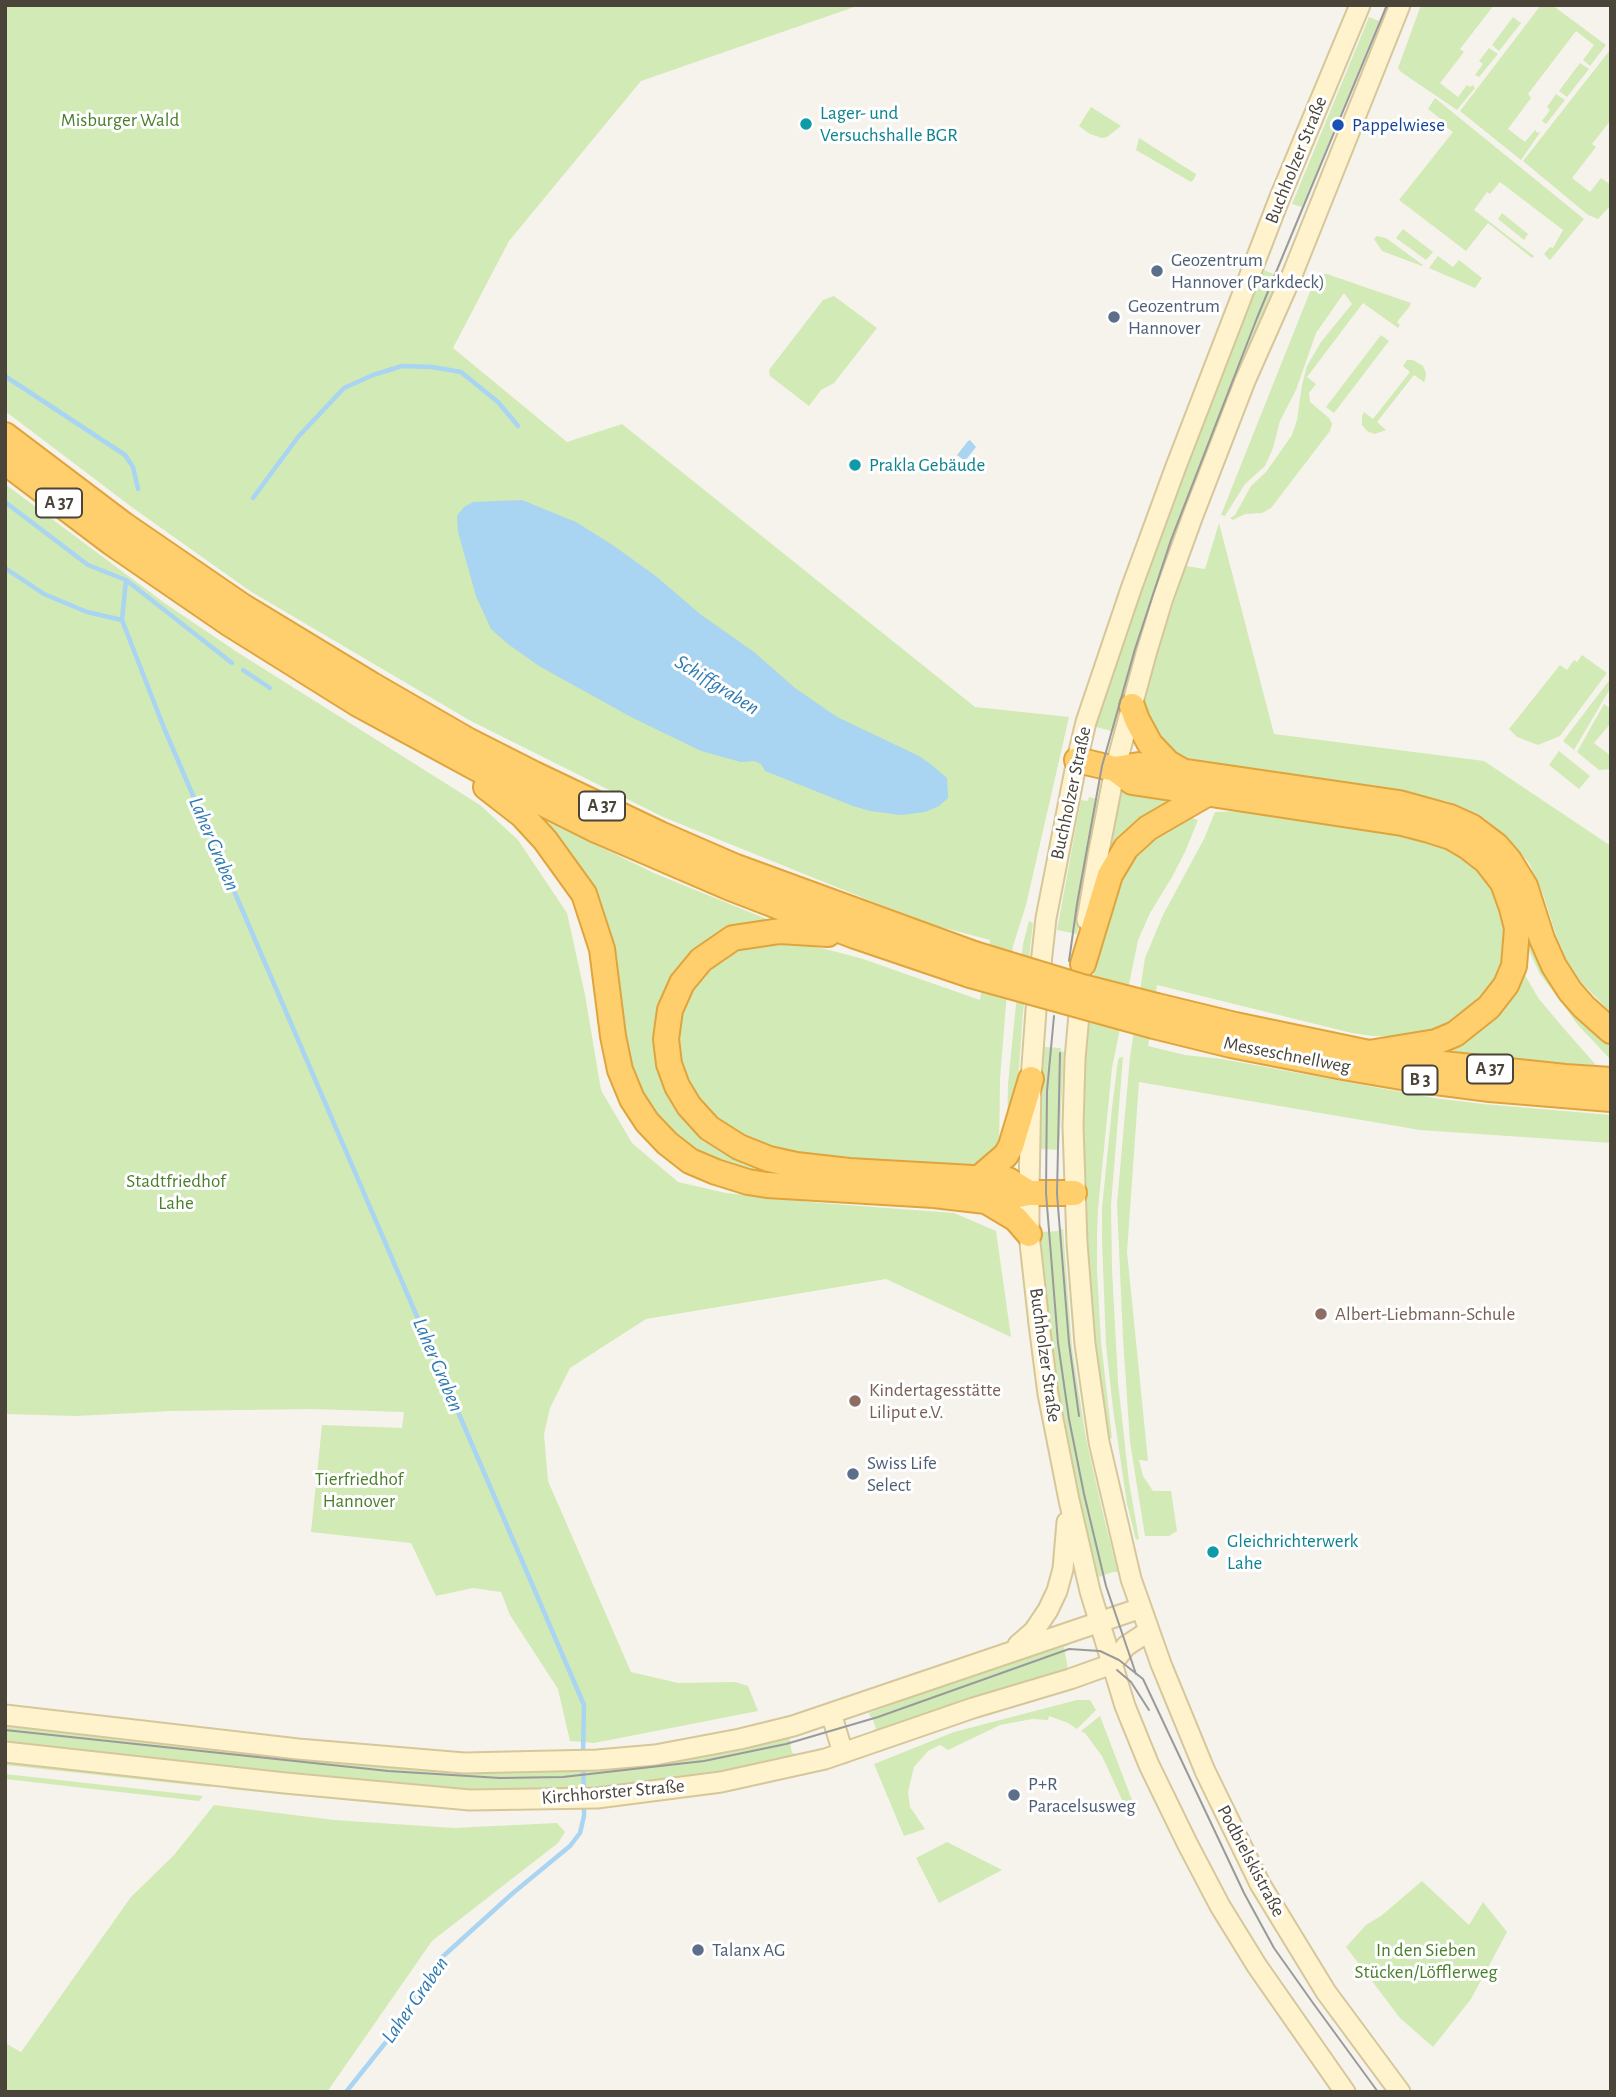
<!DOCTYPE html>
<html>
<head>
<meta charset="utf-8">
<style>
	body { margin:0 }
	#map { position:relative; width:1616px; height:2097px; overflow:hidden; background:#f6f3ec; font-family:"Alegreya Sans",sans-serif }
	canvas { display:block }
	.frame { position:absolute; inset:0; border:7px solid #4b4439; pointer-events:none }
</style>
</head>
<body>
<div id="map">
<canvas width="1616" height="2097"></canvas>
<div class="frame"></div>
</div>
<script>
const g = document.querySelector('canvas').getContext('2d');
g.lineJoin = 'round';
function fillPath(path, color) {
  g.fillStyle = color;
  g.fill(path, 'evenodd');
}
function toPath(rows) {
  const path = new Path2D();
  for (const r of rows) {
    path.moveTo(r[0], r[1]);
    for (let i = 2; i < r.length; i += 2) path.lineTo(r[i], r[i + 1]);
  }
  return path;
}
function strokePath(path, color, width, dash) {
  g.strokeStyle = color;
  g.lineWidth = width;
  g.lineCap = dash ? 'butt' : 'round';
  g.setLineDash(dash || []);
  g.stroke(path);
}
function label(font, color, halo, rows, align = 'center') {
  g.font = font + ' "Alegreya Sans",sans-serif';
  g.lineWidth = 6;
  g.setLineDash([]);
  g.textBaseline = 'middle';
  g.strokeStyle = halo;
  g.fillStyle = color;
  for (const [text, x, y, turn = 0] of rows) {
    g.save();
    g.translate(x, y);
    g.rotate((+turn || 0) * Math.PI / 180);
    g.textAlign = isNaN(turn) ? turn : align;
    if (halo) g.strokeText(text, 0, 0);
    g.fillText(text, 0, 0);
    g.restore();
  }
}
const green = toPath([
	[5,5,860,5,641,81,509,241,453,348,567,442,622,424,975,707,1069,717,1026,905,1013,946,1006,1004,1000,1079,999,1155,971,1170,784,1156,713,1122,683,1085,686,1074,679,1051,678,1027,690,993,700,978,720,961,738,950,758,944,791,942,825,949,860,958,980,1000,990,940,937,926,871,901,663,817,469,720,250,591,133,508,5,411],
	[1421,5,1494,5,1460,49,1464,52,1440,83,1458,97,1467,85,1470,87,1473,85,1475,88,1457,110,1401,72,1398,68],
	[1541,5,1552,5,1606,45,1590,66,1583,60,1594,45,1576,31,1528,94,1531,98,1508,129,1525,142,1535,130,1538,133,1541,131,1521,160,1460,111],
	[1369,17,1379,21,1302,207,1292,204],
	[1513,17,1521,23,1499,51,1492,45],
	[1489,48,1498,54,1479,77,1475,75,1483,64,1479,61],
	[1610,50,1611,120,1592,144,1596,147,1572,178,1590,192,1601,178,1611,185,1611,205,1598,219,1588,215,1523,161],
	[1580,63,1589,69,1567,97,1559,91],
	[1556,94,1565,100,1546,124,1542,121,1550,110,1547,107],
	[1435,98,1584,219,1550,260,1544,254,1550,247,1553,248,1563,230,1500,182,1490,194,1487,192,1474,210,1534,256,1532,258,1488,223,1466,251,1399,200,1453,132,1441,123,1442,120,1428,109],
	[1091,107,1121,126,1107,137,1102,138,1090,134,1079,126],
	[1139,138,1196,174,1194,179,1191,182,1136,150],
	[1502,213,1528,234,1524,240,1498,219],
	[1403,229,1433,252,1426,260,1396,238],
	[1377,236,1386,238,1423,265,1422,266,1382,251,1374,239],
	[1438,256,1453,267,1459,260,1482,278,1475,288,1429,268],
	[1259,268,1281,277,1223,415,1173,548,1170,547,1139,643,1141,645,1118,733,1093,726,1136,597,1139,597,1172,500],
	[1321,274,1327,274,1411,303,1410,306,1397,322,1400,325,1398,328,1363,303,1307,377,1316,384,1309,393,1310,402,1329,418,1332,424,1330,431,1271,508,1262,513,1245,514,1233,520,1230,518,1235,515,1251,486,1266,472,1292,435,1297,420,1302,385,1307,366,1321,342,1352,304,1344,293,1316,333,1296,390,1280,421,1273,448,1265,466,1245,484,1225,516,1221,515,1313,284,1315,278],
	[834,296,877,328,834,383,821,390,809,406,770,376,769,370,823,300],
	[1381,335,1389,341,1334,413,1326,407],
	[1407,360,1413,360,1423,366,1426,373,1425,380,1424,382,1414,375,1377,422,1386,430,1375,434,1368,432,1362,425,1362,416,1364,412,1373,419,1410,372,1403,366],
	[5,484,166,604,237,652,480,805,518,840,567,913,585,995,601,1090,632,1143,678,1182,726,1193,820,1203,954,1213,996,1231,1011,1337,886,1279,646,1319,570,1368,550,1408,544,1434,548,1481,631,1672,678,1683,735,1682,748,1686,758,1711,594,1743,570,1741,558,1689,510,1615,501,1592,473,1588,436,1596,411,1543,311,1532,322,1425,402,1428,404,1412,312,1409,172,1411,76,1416,5,1414],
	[1219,523,1274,734,1484,761,1611,846,1611,1013,1581,982,1567,961,1556,935,1543,894,1529,863,1508,838,1484,818,1450,802,1403,791,1173,759,1142,708,1143,694,1186,566,1205,569],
	[1582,655,1607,673,1560,736,1538,745,1517,737,1509,729,1560,665,1567,670,1574,660,1577,662],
	[1611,678,1611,687,1574,750,1563,741],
	[1604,704,1611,709,1611,723,1594,743,1611,756,1611,769,1599,770,1577,752],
	[1559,751,1590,776,1579,789,1549,765],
	[1218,784,1359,805,1428,818,1458,829,1480,843,1497,858,1514,882,1539,954,1555,983,1581,1015,1611,1040,1611,1060,1578,1025,1540,974,1525,942,1518,905,1507,879,1492,858,1476,844,1461,835,1430,822,1400,816,1217,789],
	[1122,790,1179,798,1109,853,1120,792],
	[1089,797,1102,800,1077,934,1057,930,1081,800,1088,801],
	[1246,811,1401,833,1449,848,1472,862,1490,885,1505,919,1506,936,1502,965,1493,988,1448,1028,1410,1037,1372,1036,1352,1033,1157,985,1148,1046,1185,1055,1222,1059,1434,1098,1483,1104,1611,1115,1611,1143,1420,1130,1139,1082,1127,1252,1148,1461,1139,1460,1143,1476,1153,1491,1171,1491,1177,1531,1169,1536,1145,1536,1130,1442,1123,1338,1117,1204,1130,1057,1145,958,1163,915,1204,839,1215,812],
	[535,815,656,874,779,924,685,967,669,1095,785,1174,731,1167,704,1156,676,1135,653,1113,632,1072,623,1029,612,945,578,863],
	[1192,818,1198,820,1185,852,1172,877,1150,913,1138,940,1112,1068,1098,1209,1097,1233,1097,1270,1101,1342,1112,1438,1109,1439,1096,1365,1086,1273,1082,1133,1087,1033,1098,941,1130,854,1174,823],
	[1029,921,1033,923,1023,1012,1018,1081,1007,1137,1008,1084,1015,1014,1023,944],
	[1520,967,1539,999,1566,1031,1596,1065,1549,1063,1445,1051],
	[1043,1047,1061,1048,1061,1051,1064,1052,1059,1150,1041,1149,1041,1159,1038,1159],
	[1123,1057,1111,1205,1112,1269,1118,1382,1129,1482,1139,1539,1136,1540,1127,1504,1113,1409,1106,1345,1102,1240,1102,1208,1112,1108,1118,1060,1119,1058],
	[1059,1229,1063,1229,1072,1348,1086,1439,1105,1522,1118,1572,1113,1572,1096,1578,1069,1464,1059,1409,1045,1299,1040,1232,1059,1231],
	[1069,1638,1069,1645,1064,1647,1068,1669,1012,1685,876,1735,873,1730,876,1729,872,1717,870,1717,869,1713],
	[1077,1700,1090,1700,1096,1710,1077,1729,1068,1723,1049,1716,1048,1720,1032,1719,1000,1725,948,1750,940,1745,928,1751,914,1767,908,1792,910,1807,925,1829,904,1836,874,1764,954,1732],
	[1100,1716,1132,1800,1124,1804,1102,1756,1085,1733,1081,1731],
	[5,1723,441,1768,789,1735,792,1753,794,1753,795,1757,720,1774,588,1791,485,1793,5,1746],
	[5,1759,213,1783,210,1787,5,1765],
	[5,1774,203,1796,199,1801,5,1779],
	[233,1784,418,1804,418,1805,416,1807,228,1789],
	[214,1805,334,1820,454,1828,557,1823,565,1832,558,1843,432,1941,327,2092,5,2092,5,2043,21,2052,131,1897,174,1855],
	[947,1842,1002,1870,939,1903,916,1858],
	[1422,1881,1469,1925,1483,1902,1507,1932,1471,1999,1433,2047,1400,2018,1346,1947,1366,1925,1381,1916]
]);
const water = toPath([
	[970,440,976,447,965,461,957,455,968,441],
	[522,500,576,522,614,546,657,577,700,614,754,652,795,688,837,717,919,756,933,766,947,778,948,798,939,806,925,812,901,815,870,811,853,806,765,771,761,764,754,761,741,762,701,751,631,717,539,666,508,644,491,629,476,596,458,532,457,516,464,507,473,502]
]);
const stream = toPath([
	[5,376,125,455,133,467,138,489],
	[253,498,298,437,344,388,373,375,402,366,432,367,461,372,498,402,518,426],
	[5,502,88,565,126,580,232,663],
	[5,568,44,594,87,612,122,620],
	[126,580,122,620,164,728,584,1705,583,1755],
	[243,670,270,688],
	[583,1767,584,1793],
	[346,2092,386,2042,439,1960,513,1893,570,1846,580,1833,584,1816,584,1802]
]);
const secondary = toPath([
	[1087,920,1098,856,1115,769,1146,654,1163,598,1192,518,1245,381,1292,275,1400,5],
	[1081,992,1075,1059,1073,1126,1077,1243,1085,1344,1099,1442,1131,1579,1161,1664,1205,1771,1260,1884,1326,1992,1400,2092],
	[1018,1645,1034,1631,1048,1610,1057,1591,1063,1569,1067,1522],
	[831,1713,843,1753],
	[5,1715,298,1749,464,1763,597,1760,655,1755,740,1739,793,1726,1141,1608],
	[5,1752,285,1783,470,1800,597,1798,721,1782,825,1759,973,1708,1070,1679,1112,1664,1126,1646,1149,1631],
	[1345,2092,1257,1966,1220,1906,1187,1843,1149,1765,1125,1706,1090,1591,1069,1500,1048,1394,1039,1324,1029,1234,1029,1193,1031,1079,1036,1010,1046,918,1077,760,1086,722,1131,589,1175,469,1280,197,1360,5]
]);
const highway = toPath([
	[5,435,124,525,242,606,372,685,469,741,534,774,660,834,736,867,974,954],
	[5,462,112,543,230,624,358,704,524,794,596,830,728,887,855,936,970,975],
	[1132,706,1137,720,1150,744,1168,763,1182,771],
	[1077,760,1115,769,1132,782,1402,823,1429,830,1451,837,1468,847,1486,861,1503,883,1512,908,1517,928,1514,966,1506,985,1489,1007,1455,1034,1436,1042,1369,1053],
	[1115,769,1139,765,1399,803,1450,817,1472,827,1497,846,1509,860,1525,886,1542,939,1554,966,1570,991,1584,1007,1611,1031],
	[486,787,522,815,545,840,584,894,602,949,613,1036,620,1070,632,1099,647,1122,667,1143,690,1161,716,1172,748,1182,767,1185,934,1195,986,1201,1029,1193,1074,1193],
	[828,934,780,931,733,938,701,960,682,983,670,1010,666,1039,669,1064,677,1086,689,1106,709,1128,739,1147,769,1159,796,1165,849,1171,1008,1180,1029,1193],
	[1083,964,1110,875,1126,848,1148,828,1205,795],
	[1157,1006,1235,1025,1369,1053,1443,1064,1565,1077,1611,1080],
	[1154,1026,1231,1045,1343,1067,1413,1079,1490,1089,1611,1099],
	[978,1179,1006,1155,1011,1146,1031,1079],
	[986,1201,1016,1219,1029,1234]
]);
const tram = toPath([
	[1069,961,1077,904,1102,766,1135,649,1171,540,1257,318,1387,5],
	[1054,1016,1047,1091,1046,1193,1058,1343,1069,1419,1084,1494,1106,1586,1136,1674],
	[1060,1053,1057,1194,1069,1343,1079,1416],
	[1117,1670,1131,1682,1149,1710],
	[5,1730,388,1771,500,1778,563,1777,704,1761,786,1744,878,1717,1069,1649,1100,1651,1119,1660,1143,1679,1244,1893,1274,1948,1313,2003,1378,2092]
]);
const highwayBridge = toPath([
	[974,954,1079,986,1157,1006],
	[970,975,1154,1026]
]);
const markers = [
	[806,124,7,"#0f9aa8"],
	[1338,125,7,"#1a4fb4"],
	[1157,271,7,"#5c6f8a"],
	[1114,317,7,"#5c6f8a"],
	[855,465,7,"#0f9aa8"],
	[1321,1314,7,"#8d6e63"],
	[855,1401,7,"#8d6e63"],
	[853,1474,7,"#5c6f8a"],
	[1213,1552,7,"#0f9aa8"],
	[1014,1795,7,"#5c6f8a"],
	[698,1950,7,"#5c6f8a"]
];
const shields = [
	[59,503,46],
	[602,806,46],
	[1490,1069,46],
	[1420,1080,35]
];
const shieldNames = [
	["A 37",59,503],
	["A 37",602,806],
	["A 37",1490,1069],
	["B 3",1420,1080]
];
const cultureNames = [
	["Lager- und",820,113],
	["Versuchshalle BGR",820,135],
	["Prakla Gebäude",869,465],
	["Gleichrichterwerk",1227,1541],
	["Lahe",1227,1563]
];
const parkNames = [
	["Misburger Wald",120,120],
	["Stadtfriedhof",176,1181],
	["Lahe",176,1203],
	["Tierfriedhof",359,1479],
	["Hannover",359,1501],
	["In den Sieben",1426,1950],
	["Stücken/Löfflerweg",1426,1972]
];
const transitNames = [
	["Pappelwiese",1352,125]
];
const streetNames = [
	["Buchholzer Straße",1296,160,-68],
	["Buchholzer Straße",1071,793,-78],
	["Messeschnellweg",1287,1055,11],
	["Buchholzer Straße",1045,1355,82],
	["Kirchhorster Straße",613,1792,-5],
	["Podbielskistraße",1251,1861,62]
];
const serviceNames = [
	["Geozentrum",1171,260],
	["Hannover (Parkdeck)",1171,282],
	["Geozentrum",1128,306],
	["Hannover",1128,328],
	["Swiss Life",867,1463],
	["Select",867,1485],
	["P+R",1028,1784],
	["Paracelsusweg",1028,1806],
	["Talanx AG",712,1950]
];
const educationNames = [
	["Albert-Liebmann-Schule",1335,1314],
	["Kindertagesstätte",869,1390],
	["Liliput e.V.",869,1412]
];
const waterNames = [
	["Schiffgraben",717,685,32],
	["Laher Graben",214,844,67],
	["Laher Graben",438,1365,67],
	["Laher Graben",415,2000,-55]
];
fillPath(green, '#d2eab5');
fillPath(water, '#a9d4f2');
strokePath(stream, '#a9d4f2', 4.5);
strokePath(secondary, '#d6c79b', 23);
strokePath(highway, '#e0a43c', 28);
strokePath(secondary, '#fff3cd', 19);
strokePath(highway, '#ffcf6e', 24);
strokePath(tram, '#9a9a9a', 2);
strokePath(highwayBridge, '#e0a43c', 28, []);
strokePath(highwayBridge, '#ffcf6e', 24);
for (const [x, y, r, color] of markers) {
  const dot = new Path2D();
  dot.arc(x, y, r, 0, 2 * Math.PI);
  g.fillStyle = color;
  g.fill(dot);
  strokePath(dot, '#fff', 2.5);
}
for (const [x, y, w] of shields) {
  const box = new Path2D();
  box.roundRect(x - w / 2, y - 14.5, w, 29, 5);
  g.fillStyle = '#fff';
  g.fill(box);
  strokePath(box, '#4b4439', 2);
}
label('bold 18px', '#4b4439', null, shieldNames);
label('19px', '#0d838f', '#fff', cultureNames, 'left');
label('19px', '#4a7f2a', '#fff', parkNames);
label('19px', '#164399', '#fff', transitNames, 'left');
label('19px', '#4b4439', '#fff', streetNames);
label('19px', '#4e5e75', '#fff', serviceNames, 'left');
label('19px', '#785e54', '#fff', educationNames, 'left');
label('italic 21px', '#2e7ab2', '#fff', waterNames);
</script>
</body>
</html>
